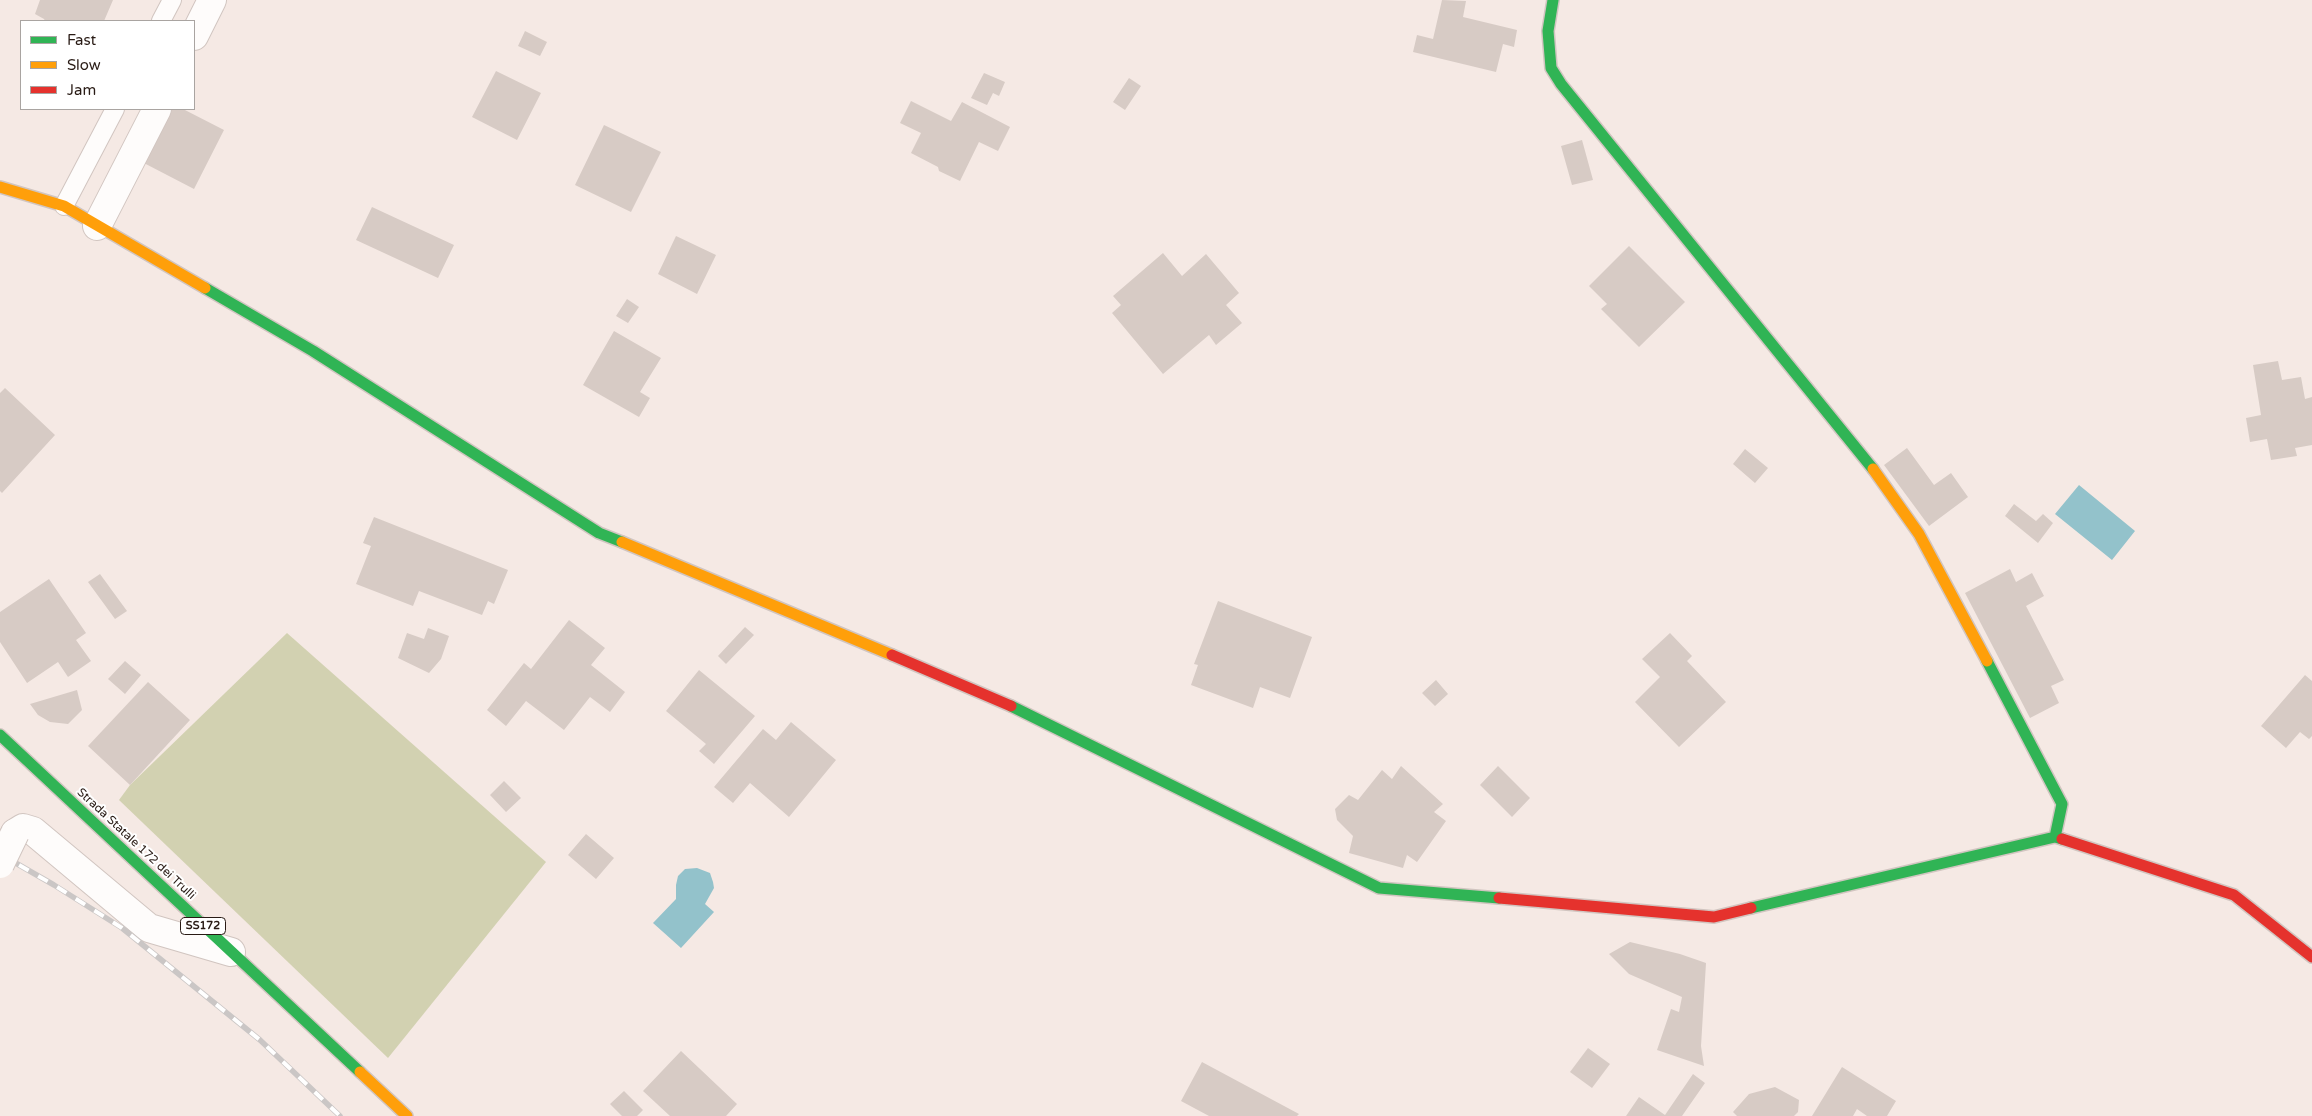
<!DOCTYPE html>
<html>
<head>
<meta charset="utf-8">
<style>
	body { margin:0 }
	#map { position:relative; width:2312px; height:1116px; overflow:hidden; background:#f5e9e4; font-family:"Varela Round",sans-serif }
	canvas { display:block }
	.legend { position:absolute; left:20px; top:20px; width:175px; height:90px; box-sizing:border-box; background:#fff; border:1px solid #a9a4a1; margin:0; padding:6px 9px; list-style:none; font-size:15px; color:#291b15 }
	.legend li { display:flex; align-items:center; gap:10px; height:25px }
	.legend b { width:25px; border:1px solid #a9a4a1 }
</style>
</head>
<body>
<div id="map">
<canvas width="2312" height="1116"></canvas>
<ul class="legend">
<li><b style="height:6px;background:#30b455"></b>Fast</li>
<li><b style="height:6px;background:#ff9f0a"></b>Slow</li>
<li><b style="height:6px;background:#e5322d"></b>Jam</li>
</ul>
</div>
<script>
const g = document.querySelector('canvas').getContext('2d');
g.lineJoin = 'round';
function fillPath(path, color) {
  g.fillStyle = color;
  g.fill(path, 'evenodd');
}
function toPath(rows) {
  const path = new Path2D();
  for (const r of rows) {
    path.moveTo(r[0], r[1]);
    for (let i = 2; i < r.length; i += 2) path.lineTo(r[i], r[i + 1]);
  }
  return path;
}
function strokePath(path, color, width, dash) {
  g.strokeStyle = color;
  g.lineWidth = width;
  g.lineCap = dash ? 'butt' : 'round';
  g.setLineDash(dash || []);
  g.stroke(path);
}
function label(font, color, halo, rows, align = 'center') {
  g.font = font + ' "Varela Round",sans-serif';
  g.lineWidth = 4;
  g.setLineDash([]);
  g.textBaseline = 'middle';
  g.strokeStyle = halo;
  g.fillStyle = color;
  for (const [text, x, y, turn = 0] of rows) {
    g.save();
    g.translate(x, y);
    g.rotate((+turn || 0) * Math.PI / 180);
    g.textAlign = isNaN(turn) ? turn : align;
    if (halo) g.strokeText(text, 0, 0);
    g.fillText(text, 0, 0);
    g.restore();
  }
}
const green = toPath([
	[287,633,546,862,388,1058,119,800,130,785]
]);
const water = toPath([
	[2079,485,2135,531,2112,560,2055,514],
	[697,868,710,873,713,882,714,888,705,904,714,912,681,948,653,923,676,899,676,885,678,876,685,869]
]);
const building = toPath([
	[40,0,113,0,104,21,45,21,44,19,35,14],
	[1442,0,1466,1,1463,17,1517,30,1514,47,1503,44,1496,72,1413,52,1417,35,1433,39],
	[525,31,547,42,540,56,518,46],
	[496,71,541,93,517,140,472,117],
	[984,73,1005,82,999,96,993,93,987,105,971,98],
	[1129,78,1141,86,1125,110,1113,102],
	[911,101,951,121,962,102,1010,127,998,151,979,142,960,181,939,171,938,167,911,153,921,133,900,123],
	[167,109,183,109,224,130,194,189,140,161],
	[604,125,661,152,631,212,575,185],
	[1582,140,1593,180,1572,185,1561,146],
	[372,207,454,245,438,278,356,240],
	[676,236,716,255,697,294,658,274],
	[1629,246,1685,302,1639,347,1601,309,1607,304,1589,286],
	[1163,253,1182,276,1206,254,1239,293,1226,305,1242,323,1216,345,1209,335,1163,374,1112,313,1121,305,1113,296],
	[627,299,639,307,628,323,616,316],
	[614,331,661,358,640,392,650,398,639,417,583,385],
	[2278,361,2282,380,2301,377,2305,399,2312,397,2312,445,2295,448,2297,456,2271,460,2267,439,2250,442,2246,418,2261,415,2253,365],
	[5,388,55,435,2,493,0,491,0,393],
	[1907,448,1934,485,1951,473,1968,497,1929,526,1884,465],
	[1745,449,1768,468,1755,483,1733,464],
	[2014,504,2036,521,2043,514,2053,523,2038,543,2005,516],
	[374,517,508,570,494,604,488,601,482,615,419,591,413,606,356,584,371,546,363,543],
	[2010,569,2016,582,2032,573,2044,596,2026,606,2064,680,2051,686,2059,703,2030,718,1965,593],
	[100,574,127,611,115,619,88,582],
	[49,579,86,633,76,640,91,661,68,677,58,662,27,683,0,642,0,612],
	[1218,601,1312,637,1290,698,1260,687,1253,708,1191,685,1198,665,1194,664],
	[569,620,605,648,591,665,625,692,610,712,590,697,564,730,526,701,506,726,487,710,524,663,531,669],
	[745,627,754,635,726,664,718,656],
	[428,628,449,636,441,659,429,673,398,658,407,633,424,639],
	[1670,633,1692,656,1687,661,1726,702,1679,747,1635,702,1660,677,1642,659],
	[125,661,141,675,125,694,108,679],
	[699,670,755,716,714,764,699,751,706,744,666,711],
	[2305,675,2312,681,2312,736,2309,739,2300,732,2286,748,2261,726],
	[1436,680,1448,694,1435,706,1422,693],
	[148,682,190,720,130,785,88,746],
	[77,690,82,710,68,724,50,722,38,715,30,704],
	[791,722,836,760,789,817,750,783,733,803,714,787,763,729,776,740],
	[1401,766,1443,804,1434,812,1446,821,1417,862,1407,855,1403,868,1349,853,1353,836,1337,820,1335,809,1349,795,1358,800,1382,770,1392,779],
	[1498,766,1530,798,1512,817,1480,785],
	[504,781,521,798,506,812,490,795],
	[586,834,614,858,596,879,568,855],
	[1630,942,1680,954,1706,963,1701,1046,1704,1066,1657,1050,1671,1009,1679,1012,1682,997,1629,974,1609,954],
	[1588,1048,1610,1064,1592,1088,1570,1072],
	[681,1051,737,1104,726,1116,670,1116,643,1091],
	[1202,1062,1299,1114,1297,1116,1209,1116,1181,1101],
	[1842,1067,1896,1101,1887,1116,1867,1116,1857,1109,1853,1116,1812,1116],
	[1693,1074,1705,1083,1682,1116,1626,1116,1639,1097,1665,1115],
	[1775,1087,1799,1100,1798,1112,1794,1116,1737,1116,1733,1112,1749,1094],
	[624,1091,643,1110,637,1116,622,1116,610,1104]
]);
const lane = toPath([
	[161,21,172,0],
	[64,206,115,109]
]);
const street = toPath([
	[194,36,212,0],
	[97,226,157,109],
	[15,833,23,828,33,831,149,928,231,952]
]);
const fast = toPath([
	[1553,0,1548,31,1551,68,1561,84,1873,469],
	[205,288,313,351,599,533,622,542],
	[1987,661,2062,804,2055,837],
	[1011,706,1379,888,1499,898],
	[0,735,360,1072],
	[1751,908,2055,837,2062,839]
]);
const slow = toPath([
	[0,187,64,206,205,288],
	[1873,469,1919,534,1987,661],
	[622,542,892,655],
	[360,1072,407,1116]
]);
const jam = toPath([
	[892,655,1011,706],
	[2062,839,2234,895,2312,957],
	[1499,898,1714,917,1751,908]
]);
const rail = toPath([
	[0,854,54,885,122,928,260,1040,340,1116]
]);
const streetBridge = toPath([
	[0,864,15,833]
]);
const shields = [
	[203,926,45]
];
const shieldNames = [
	["SS172",203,926]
];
const streetNames = [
	["Strada Statale 172 dei Trulli",136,844,43]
];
fillPath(green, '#d2d1b1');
fillPath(water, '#93c2cb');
fillPath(building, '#d7cbc5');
strokePath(lane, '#d1c5c0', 20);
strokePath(street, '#d1c5c0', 30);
strokePath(fast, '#d1c5c0', 14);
strokePath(slow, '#d1c5c0', 14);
strokePath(jam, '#d1c5c0', 14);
strokePath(lane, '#fefcfb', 18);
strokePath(street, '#fefcfb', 28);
strokePath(fast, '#30b455', 11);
strokePath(slow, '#ff9f0a', 11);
strokePath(jam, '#e5322d', 11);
strokePath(rail, '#cac6c5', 5.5);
strokePath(rail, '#fff', 4, [11]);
strokePath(streetBridge, '#d1c5c0', 30, []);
strokePath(streetBridge, '#fefcfb', 28);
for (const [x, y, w] of shields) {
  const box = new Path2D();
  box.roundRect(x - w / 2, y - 8.5, w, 17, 4);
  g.fillStyle = '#fff';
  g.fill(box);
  strokePath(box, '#291b15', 1);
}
label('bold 11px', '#291b15', null, shieldNames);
label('12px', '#291b15', '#fff', streetNames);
</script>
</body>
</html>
